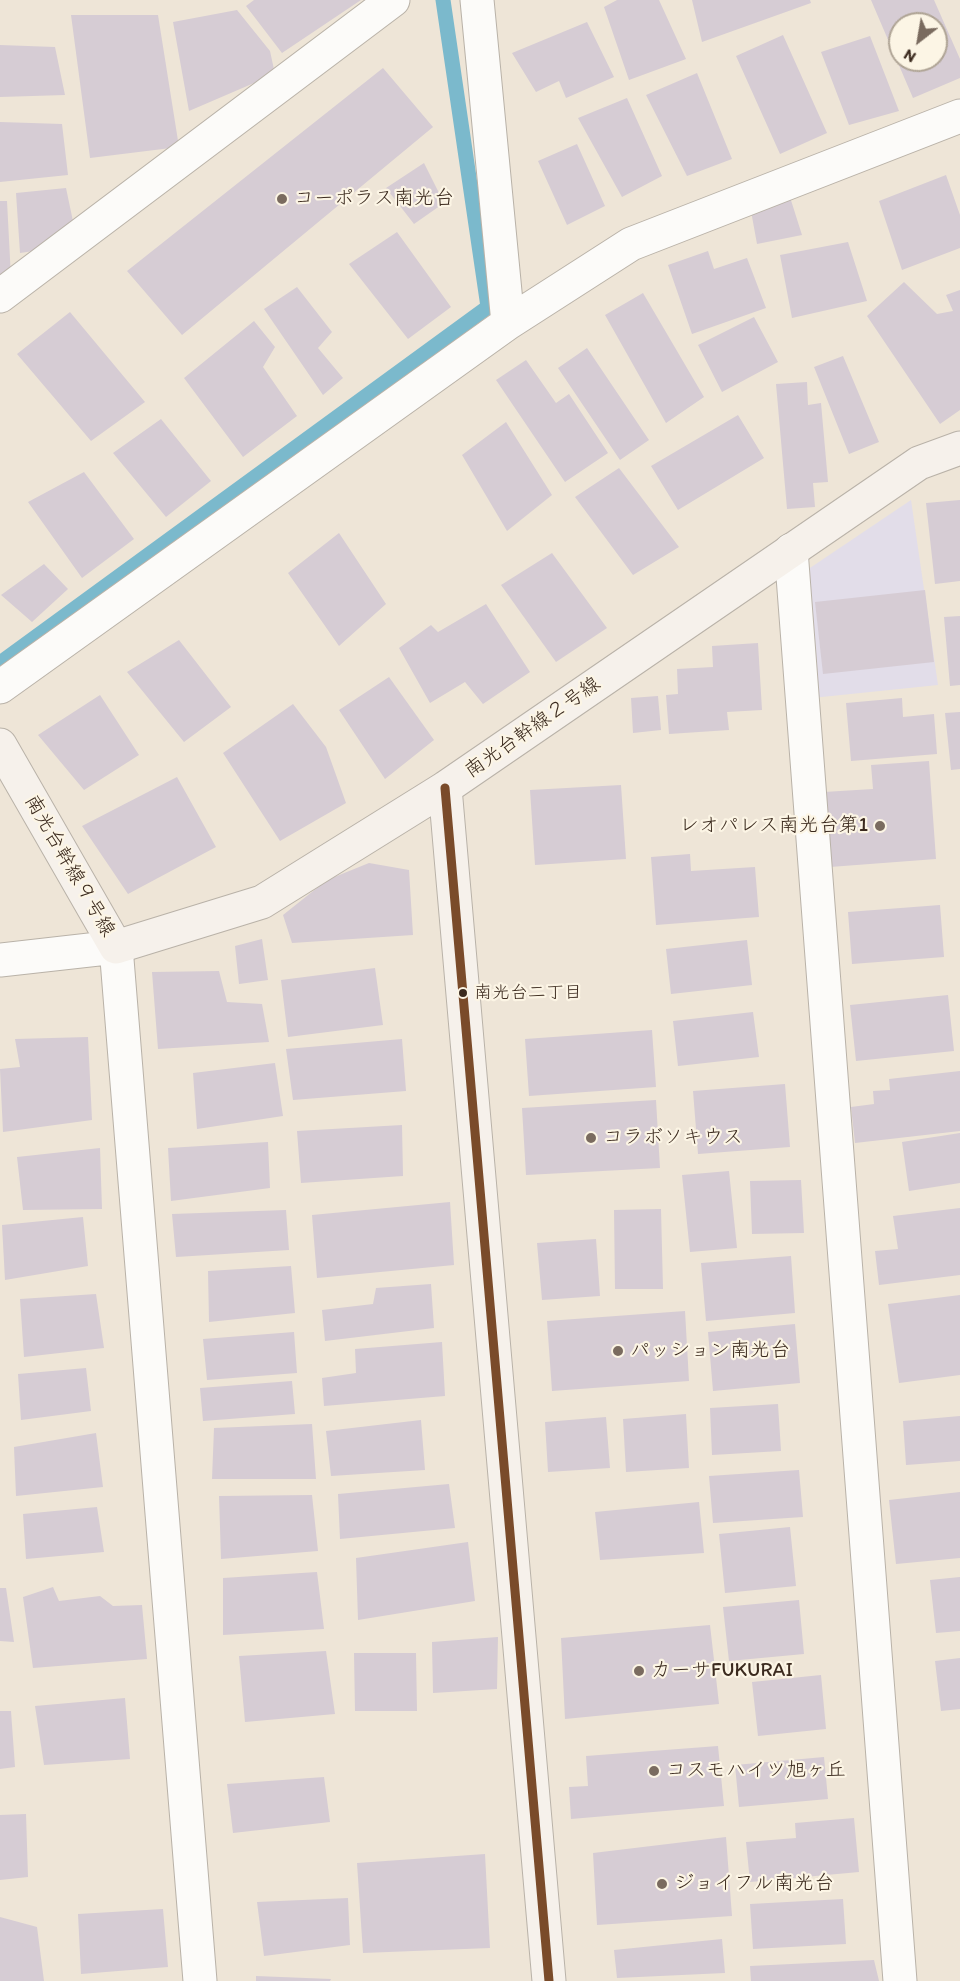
<!DOCTYPE html>
<html>
<head>
<meta charset="utf-8">
<style>
	body { margin:0 }
	#map { position:relative; width:960px; height:1981px; overflow:hidden; background:#eee5d7; font-family:Itim,sans-serif }
	canvas { display:block }
	.north { position:absolute; left:888px; top:12px; width:60px; height:60px; box-sizing:border-box; background:#fcf5e5; border:2px solid #afa495; border-radius:50%; rotate:211deg; font-size:16px; font-weight:700; line-height:24px; text-align:center; color:#3b2a1e }
	.north::after { content:''; display:block; margin:auto; width:21px; height:27px; background:#7a6b5f; clip-path:polygon(50% 0,100% 100%,50% 72%,0 100%) }
</style>
</head>
<body>
<div id="map">
<canvas width="960" height="1981"></canvas>
<div class="north">N</div>
</div>
<script>
const g = document.querySelector('canvas').getContext('2d');
g.lineJoin = 'round';
function fillPath(path, color) {
  g.fillStyle = color;
  g.fill(path, 'evenodd');
}
function toPath(rows) {
  const path = new Path2D();
  for (const r of rows) {
    path.moveTo(r[0], r[1]);
    for (let i = 2; i < r.length; i += 2) path.lineTo(r[i], r[i + 1]);
  }
  return path;
}
function strokePath(path, color, width, dash) {
  g.strokeStyle = color;
  g.lineWidth = width;
  g.lineCap = dash ? 'butt' : 'round';
  g.setLineDash(dash || []);
  g.stroke(path);
}
function label(font, color, halo, rows, align = 'center') {
  g.font = font + ' Itim,"Klee One",sans-serif';
  g.lineWidth = 4.5;
  g.setLineDash([]);
  g.textBaseline = 'middle';
  g.strokeStyle = halo;
  g.fillStyle = color;
  for (const [text, x, y, turn = 0] of rows) {
    g.save();
    g.translate(x, y);
    g.rotate((+turn || 0) * Math.PI / 180);
    g.textAlign = isNaN(turn) ? turn : align;
    if (halo) g.strokeText(text, 0, 0);
    g.fillText(text, 0, 0);
    g.restore();
  }
}
const built = toPath([
	[911,500,938,685,812,698,798,576]
]);
const stream = toPath([
	[0,663,488,307,443,0]
]);
const building = toPath([
	[254,0,361,0,282,53,246,6],
	[617,0,659,0,686,59,629,80,604,7],
	[692,0,810,0,811,3,702,42],
	[871,0,934,0,960,59,960,78,913,98],
	[900,24,936,24,936,60,900,60],
	[237,10,270,51,275,74,189,111,173,22],
	[71,15,158,15,179,147,90,158],
	[587,22,614,77,566,98,559,81,536,92,512,53],
	[783,35,827,133,780,154,736,56],
	[870,36,899,111,849,125,821,52],
	[0,45,55,47,65,95,0,97],
	[383,68,433,127,182,335,127,271],
	[697,73,732,159,687,176,646,95],
	[627,98,662,176,622,197,578,118],
	[0,122,62,124,68,175,0,182],
	[577,144,605,206,567,225,538,161],
	[424,163,444,203,414,224,386,188],
	[946,175,960,215,960,248,902,270,879,201],
	[66,188,74,226,47,249,20,253,16,193],
	[789,194,802,235,757,244,751,211],
	[0,201,7,201,11,278,0,279],
	[397,232,451,307,408,339,349,264],
	[848,242,867,301,792,318,780,255],
	[708,251,714,269,747,258,766,308,692,334,668,265],
	[904,282,937,314,953,311,946,295,960,290,960,410,940,424,867,316],
	[297,287,332,332,318,348,343,378,323,395,264,309],
	[643,293,704,397,666,423,605,315],
	[70,312,145,402,91,441,17,354],
	[754,317,778,362,722,392,698,345],
	[254,321,275,347,263,367,297,416,243,457,184,378],
	[587,348,649,440,620,460,558,368],
	[843,356,879,442,849,454,814,367],
	[526,360,556,403,569,394,608,453,565,482,496,380],
	[807,382,808,405,821,403,828,482,813,483,815,507,787,509,776,384],
	[738,415,764,458,678,510,651,466],
	[161,419,211,481,166,517,113,453],
	[506,422,552,495,507,531,462,455],
	[619,468,679,547,633,575,575,497],
	[84,472,134,539,82,578,28,502],
	[960,500,960,581,935,584,926,503],
	[339,533,386,604,339,646,288,573],
	[552,553,607,628,556,662,501,585],
	[44,564,68,589,32,622,1,595],
	[925,590,934,662,823,674,815,602],
	[486,604,530,672,483,704,465,682,430,703,399,648,431,625,438,632],
	[960,616,960,685,950,686,944,617],
	[179,640,231,707,184,742,127,672],
	[758,643,762,710,727,712,729,730,669,734,666,695,678,694,677,669,713,667,712,646],
	[389,677,434,740,385,779,339,710],
	[100,695,139,755,84,790,38,735],
	[658,696,661,730,633,733,631,698],
	[902,698,903,717,934,714,937,754,851,761,846,703],
	[293,704,326,747,346,803,280,841,223,753],
	[960,712,960,769,951,770,945,713],
	[929,761,936,859,830,867,824,792,873,789,871,765],
	[177,777,216,847,128,894,82,826],
	[621,785,626,859,535,865,530,790],
	[690,854,691,871,755,867,759,917,656,925,651,857],
	[369,863,409,870,413,935,292,943,283,915,327,880],
	[940,905,944,957,852,964,848,912],
	[262,939,268,980,239,984,235,946],
	[747,940,752,985,671,994,666,949],
	[375,968,383,1025,288,1037,281,980],
	[219,971,227,1002,262,1004,269,1042,158,1049,152,972],
	[948,995,954,1051,856,1061,850,1005],
	[753,1012,759,1057,678,1066,673,1021],
	[652,1030,656,1087,529,1096,525,1039],
	[88,1037,92,1120,3,1132,0,1069,20,1067,15,1039],
	[402,1039,406,1091,293,1100,286,1049],
	[275,1063,283,1116,197,1129,193,1073],
	[960,1071,960,1131,855,1143,851,1107,874,1104,873,1091,890,1090,889,1079],
	[785,1084,790,1147,698,1154,693,1091],
	[656,1100,660,1168,526,1175,522,1108],
	[402,1125,403,1176,301,1183,297,1131],
	[960,1133,960,1183,909,1191,902,1142],
	[268,1142,270,1188,171,1201,168,1148],
	[100,1148,102,1209,23,1210,17,1157],
	[729,1171,737,1248,690,1252,682,1175],
	[801,1180,804,1233,752,1234,750,1181],
	[450,1202,454,1265,317,1278,312,1215],
	[960,1208,960,1275,879,1285,875,1251,898,1249,893,1216],
	[661,1209,663,1289,615,1289,614,1210],
	[286,1210,289,1250,176,1257,172,1214],
	[83,1217,88,1266,5,1280,2,1225],
	[596,1239,600,1296,542,1300,537,1243],
	[791,1256,795,1313,706,1321,701,1263],
	[291,1266,295,1313,209,1322,208,1271],
	[431,1284,434,1328,325,1341,322,1310,373,1304,376,1288],
	[96,1294,104,1348,24,1357,20,1299],
	[960,1295,960,1375,899,1383,888,1304],
	[685,1311,689,1381,552,1391,547,1321],
	[795,1324,800,1383,713,1391,708,1332],
	[294,1332,297,1373,207,1380,203,1339],
	[442,1342,445,1396,324,1406,322,1378,356,1373,355,1349],
	[86,1368,91,1411,21,1420,18,1374],
	[292,1381,295,1414,203,1421,200,1388],
	[778,1404,781,1451,712,1455,710,1408],
	[686,1414,689,1468,626,1472,623,1419],
	[960,1416,960,1461,906,1465,903,1421],
	[606,1417,610,1468,548,1472,545,1422],
	[421,1420,425,1470,331,1476,326,1431],
	[312,1424,316,1479,212,1479,214,1428],
	[96,1433,103,1487,16,1496,14,1447],
	[799,1470,803,1517,713,1523,709,1476],
	[449,1484,455,1528,340,1539,338,1494],
	[960,1492,960,1558,896,1564,889,1500],
	[312,1495,318,1551,221,1559,219,1496],
	[699,1502,704,1553,600,1560,595,1512],
	[97,1507,104,1552,26,1559,23,1514],
	[790,1527,796,1586,725,1593,719,1534],
	[468,1542,475,1601,358,1620,356,1558],
	[317,1572,324,1629,223,1635,223,1578],
	[960,1577,960,1631,936,1633,930,1580],
	[53,1587,59,1601,100,1596,113,1606,142,1605,147,1659,33,1668,23,1597],
	[0,1588,6,1588,14,1642,0,1641],
	[799,1600,804,1654,729,1661,723,1607],
	[710,1625,719,1704,565,1719,561,1638],
	[498,1637,497,1689,433,1693,432,1642],
	[326,1651,335,1714,245,1722,239,1656],
	[354,1653,416,1653,417,1711,355,1711],
	[960,1658,960,1709,941,1711,935,1661],
	[821,1675,826,1729,758,1736,752,1682],
	[125,1698,130,1759,44,1765,35,1706],
	[0,1711,11,1711,15,1767,0,1769],
	[718,1746,724,1806,571,1819,569,1787,588,1786,586,1756],
	[824,1757,828,1799,739,1807,735,1765],
	[324,1777,330,1822,233,1833,227,1784],
	[26,1814,28,1877,0,1880,0,1815],
	[854,1818,859,1872,750,1882,746,1842,796,1838,795,1823],
	[726,1837,732,1916,597,1925,593,1853],
	[485,1854,490,1948,363,1953,357,1863],
	[348,1898,350,1945,264,1956,257,1902],
	[843,1899,846,1944,753,1949,750,1904],
	[163,1909,168,1967,81,1974,78,1914],
	[0,1917,37,1927,44,1981,0,1981],
	[722,1939,725,1973,617,1978,614,1950],
	[874,1960,879,1981,751,1981,750,1966],
	[256,1976,331,1979,330,1981,256,1981]
]);
const street = toPath([
	[477,0,508,323],
	[0,296,393,0],
	[791,550,900,1981],
	[0,687,508,323,631,244,960,116],
	[0,960,116,947,200,1981]
]);
const secondary = toPath([
	[0,745,116,947,262,902,445,788,919,463,960,448],
	[445,788,549,1981]
]);
const bus1 = toPath([
	[445,788,549,1981]
]);
const markers = [
	[282,199,6,"#7a6b5f"],
	[880,826,6,"#7a6b5f"],
	[463,993,5,"#3b2a1e"],
	[591,1138,6,"#7a6b5f"],
	[618,1351,6,"#7a6b5f"],
	[639,1671,6,"#7a6b5f"],
	[654,1771,6,"#7a6b5f"],
	[662,1884,6,"#7a6b5f"]
];
const busNames = [
	["南光台二丁目",474,993]
];
const poiNames = [
	["コーポラス南光台",294,199],
	["レオパレス南光台第1",868,826,"right"],
	["コラボソキウス",603,1138],
	["パッション南光台",630,1351],
	["カーサFUKURAI",651,1671],
	["コスモハイツ旭ヶ丘",666,1771],
	["ジョイフル南光台",674,1884]
];
const streetNames = [
	["南光台幹線２号線",533,728,-35],
	["南光台幹線９号線",69,866,60]
];
fillPath(built, '#e2dde9');
strokePath(stream, '#7bb9cc', 15);
fillPath(building, '#d6ccd4');
strokePath(street, '#b9b2a8', 35);
strokePath(secondary, '#b9b2a8', 35);
strokePath(street, '#fcfbf9', 33);
strokePath(secondary, '#f6f1eb', 33);
strokePath(bus1, '#7a4b2a', 9);
for (const [x, y, r, color] of markers) {
  const dot = new Path2D();
  dot.arc(x, y, r, 0, 2 * Math.PI);
  g.fillStyle = color;
  g.fill(dot);
  strokePath(dot, '#fcf5e5', 2);
}
label('18px', '#3b2a1e', '#fcf5e5', busNames, 'left');
label('20px', '#3b2a1e', '#fcf5e5', poiNames, 'left');
label('20px', '#3b2a1e', '#fcf5e5', streetNames);
</script>
</body>
</html>
